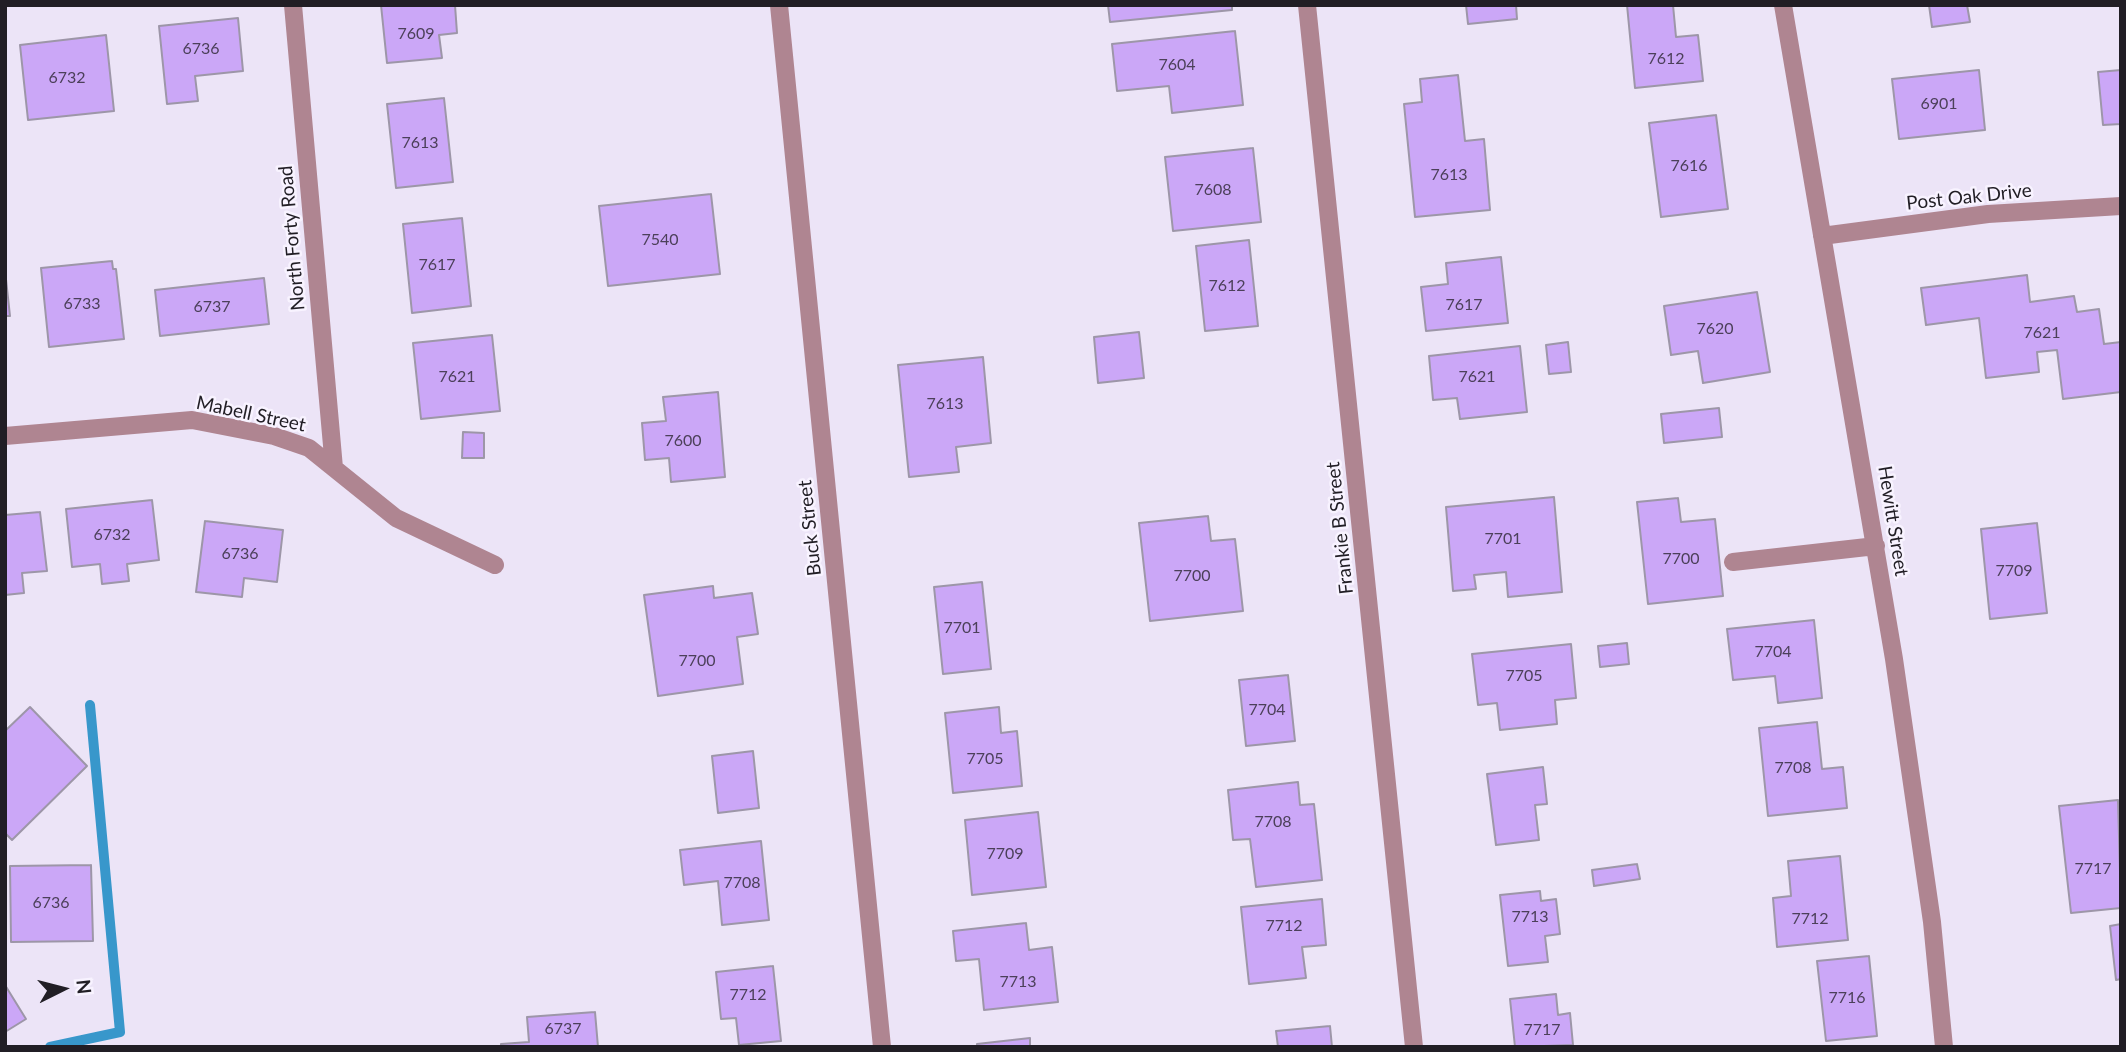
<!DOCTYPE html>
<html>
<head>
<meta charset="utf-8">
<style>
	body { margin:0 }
	#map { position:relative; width:2126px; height:1052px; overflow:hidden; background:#ece4f7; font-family:Lato,sans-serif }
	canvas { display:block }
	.frame { position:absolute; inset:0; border:7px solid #211e25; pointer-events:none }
	.north { position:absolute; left:28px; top:954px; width:70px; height:70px; -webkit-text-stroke:5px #f8f3ff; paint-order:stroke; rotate:84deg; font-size:19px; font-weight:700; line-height:28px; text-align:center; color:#211e25 }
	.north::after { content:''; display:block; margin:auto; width:24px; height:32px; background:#211e25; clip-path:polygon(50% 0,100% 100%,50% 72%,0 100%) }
</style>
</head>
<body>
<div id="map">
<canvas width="2126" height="1052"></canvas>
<div class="frame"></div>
<div class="north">N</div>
</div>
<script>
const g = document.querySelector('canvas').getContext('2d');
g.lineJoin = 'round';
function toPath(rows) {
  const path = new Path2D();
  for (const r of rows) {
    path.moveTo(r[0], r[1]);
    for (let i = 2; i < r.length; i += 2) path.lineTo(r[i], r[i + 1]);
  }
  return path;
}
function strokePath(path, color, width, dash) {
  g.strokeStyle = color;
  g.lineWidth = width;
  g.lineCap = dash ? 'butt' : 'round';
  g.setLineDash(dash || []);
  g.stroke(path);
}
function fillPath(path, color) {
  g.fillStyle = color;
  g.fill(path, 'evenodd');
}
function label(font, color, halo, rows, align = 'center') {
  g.font = font + ' Lato,sans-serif';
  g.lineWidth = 5;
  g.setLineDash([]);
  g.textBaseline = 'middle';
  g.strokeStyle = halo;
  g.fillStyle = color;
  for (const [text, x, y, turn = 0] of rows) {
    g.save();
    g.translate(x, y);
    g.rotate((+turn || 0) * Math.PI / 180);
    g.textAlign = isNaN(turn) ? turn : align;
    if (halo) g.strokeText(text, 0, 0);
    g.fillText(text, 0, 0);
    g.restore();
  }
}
const stream = toPath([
	[50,1047,120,1032,90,705]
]);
const building = toPath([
	[381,5,455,5,457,33,439,35,442,58,387,63,381,5],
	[1108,5,1232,5,1232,10,1110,22,1108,5],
	[1466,5,1516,5,1517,19,1468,24,1466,5],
	[1627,5,1673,5,1676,37,1698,35,1703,81,1635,88,1627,5],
	[1929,5,1967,5,1970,22,1932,27,1929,5],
	[238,18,243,71,195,76,198,101,167,104,159,26,238,18],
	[1235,31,1243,105,1172,113,1169,86,1117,91,1112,44,1235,31],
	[106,35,114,111,28,120,20,45,106,35],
	[1979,70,1985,130,1899,139,1892,79,1979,70],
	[2121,70,2121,124,2103,125,2098,72,2121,70],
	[1458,75,1465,141,1484,139,1490,210,1415,217,1404,104,1422,102,1420,79,1458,75],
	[444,98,453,182,396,188,387,104,444,98],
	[1716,115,1728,209,1661,217,1649,123,1716,115],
	[1253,148,1261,222,1173,231,1165,157,1253,148],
	[711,194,720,274,608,286,599,206,711,194],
	[462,218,471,306,412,313,403,224,462,218],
	[1249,240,1258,326,1205,331,1196,246,1249,240],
	[1501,257,1508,323,1426,331,1421,287,1448,284,1446,263,1501,257],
	[112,261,113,269,116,269,124,339,49,347,41,268,112,261],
	[5,270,10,316,5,316,5,270],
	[2027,275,2030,302,2074,296,2077,312,2099,309,2104,344,2121,342,2121,392,2063,399,2057,350,2037,352,2039,372,1986,378,1979,318,1926,325,1921,288,2027,275],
	[264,278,269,324,160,336,155,290,264,278],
	[1757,292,1770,372,1703,383,1698,351,1671,355,1664,306,1757,292],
	[1139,332,1144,378,1098,383,1094,337,1139,332],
	[492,335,500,411,421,419,413,343,492,335],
	[1568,342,1571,372,1549,374,1546,345,1568,342],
	[1520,346,1527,412,1460,419,1457,398,1433,400,1429,356,1520,346],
	[983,357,991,443,956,447,959,472,909,477,898,365,983,357],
	[718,392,725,477,671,482,669,458,645,460,642,423,666,421,663,397,718,392],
	[1719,408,1722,437,1664,443,1661,414,1719,408],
	[463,432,484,433,484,458,462,458,463,432],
	[1554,497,1562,592,1508,597,1506,572,1474,575,1476,589,1453,591,1446,507,1554,497],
	[1678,498,1681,522,1715,519,1723,596,1648,604,1637,502,1678,498],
	[152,500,159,560,127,564,129,581,102,584,100,564,72,567,66,509,152,500],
	[40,512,47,571,22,573,24,593,5,595,5,515,40,512],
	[1208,516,1211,541,1235,539,1243,611,1150,621,1139,523,1208,516],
	[205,521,283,530,277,582,244,578,242,597,196,592,205,521],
	[2037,523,2047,613,1990,619,1981,529,2037,523],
	[982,582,991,669,943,674,934,587,982,582],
	[713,586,714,598,752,593,758,634,737,637,743,684,658,696,644,595,713,586],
	[1814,620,1822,698,1778,703,1775,676,1733,680,1727,629,1814,620],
	[1627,643,1629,664,1600,667,1598,646,1627,643],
	[1571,644,1576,698,1555,700,1557,724,1500,730,1497,703,1478,705,1472,654,1571,644],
	[1288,675,1295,741,1246,746,1239,680,1288,675],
	[30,707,87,766,12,840,5,833,5,731,30,707],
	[999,707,1001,733,1017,731,1022,786,953,793,945,713,999,707],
	[1817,722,1822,769,1843,767,1847,808,1768,816,1759,728,1817,722],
	[753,751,759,808,718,813,712,756,753,751],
	[1543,767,1547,804,1535,805,1539,840,1496,845,1487,774,1543,767],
	[1298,782,1300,805,1314,804,1322,880,1256,887,1250,839,1233,840,1228,790,1298,782],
	[2118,800,2121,908,2071,913,2059,806,2118,800],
	[1038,812,1046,887,972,895,965,820,1038,812],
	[761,841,769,920,722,925,718,881,684,885,680,850,761,841],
	[1840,856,1848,940,1777,947,1773,898,1791,896,1788,861,1840,856],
	[1637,864,1640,879,1594,886,1592,870,1637,864],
	[91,865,93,941,11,942,10,866,91,865],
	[1540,891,1541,901,1556,899,1560,934,1545,936,1548,962,1508,966,1500,895,1540,891],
	[1322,899,1326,945,1302,947,1306,978,1249,984,1241,907,1322,899],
	[1026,923,1029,950,1052,947,1058,1002,984,1010,979,959,956,961,953,931,1026,923],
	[2121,924,2121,979,2116,980,2110,926,2121,924],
	[1869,956,1877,1036,1826,1041,1817,961,1869,956],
	[773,966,781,1041,739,1045,736,1018,721,1019,716,972,773,966],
	[5,985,26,1019,5,1032,5,985],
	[1556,994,1558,1015,1570,1013,1573,1045,1515,1047,1510,999,1556,994],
	[595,1012,598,1047,501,1047,501,1044,529,1042,527,1017,595,1012],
	[1330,1026,1332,1047,1278,1047,1276,1031,1330,1026],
	[1030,1038,1030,1047,977,1047,977,1044,1030,1038]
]);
const minor = toPath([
	[293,5,334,468],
	[779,5,882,1047],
	[1307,5,1414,1047],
	[1783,5,1894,659,1932,922,1944,1047],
	[1822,236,1988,214,2121,206],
	[5,436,192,420,274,436,309,448,396,518,495,565],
	[1733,562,1876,546]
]);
const numberNames = [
	["7609",416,34],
	["6736",201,49],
	["7612",1666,59],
	["7604",1177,65],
	["6732",67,78],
	["6901",1939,104],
	["7613",420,143],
	["7616",1689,166],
	["7613",1449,175],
	["7608",1213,190],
	["7540",660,240],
	["7617",437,265],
	["7612",1227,286],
	["6733",82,304],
	["7617",1464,305],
	["6737",212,307],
	["7620",1715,329],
	["7621",2042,333],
	["7621",457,377],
	["7621",1477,377],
	["7613",945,404],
	["7600",683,441],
	["6732",112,535],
	["7701",1503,539],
	["6736",240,554],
	["7700",1681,559],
	["7709",2014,571],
	["7700",1192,576],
	["7701",962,628],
	["7704",1773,652],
	["7700",697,661],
	["7705",1524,676],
	["7704",1267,710],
	["7705",985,759],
	["7708",1793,768],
	["7708",1273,822],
	["7709",1005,854],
	["7717",2093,869],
	["7708",742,883],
	["6736",51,903],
	["7713",1530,917],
	["7712",1810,919],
	["7712",1284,926],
	["7713",1018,982],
	["7712",748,995],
	["7716",1847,998],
	["6737",563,1029],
	["7717",1542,1030]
];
const streetNames = [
	["Post Oak Drive",1969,197,-6],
	["North Forty Road",292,238,-95],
	["Mabell Street",251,414,12],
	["Hewitt Street",1893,521,81],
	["Buck Street",810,528,-96],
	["Frankie B Street",1340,528,-96]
];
strokePath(stream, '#3897cb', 10);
fillPath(building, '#cba7f7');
strokePath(building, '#9d96a8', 2);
strokePath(minor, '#af8591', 18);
label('16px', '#4c405a', null, numberNames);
label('19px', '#211e25', '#f8f3ff', streetNames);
</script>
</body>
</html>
